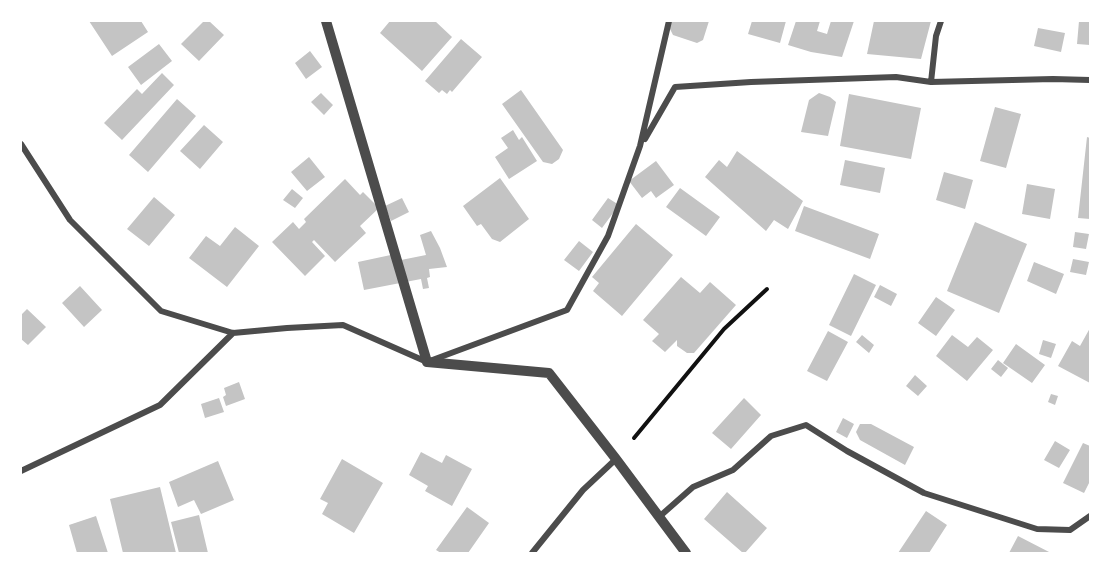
<!DOCTYPE html>
<html>
<head>
<meta charset="utf-8">
<style>
	body { margin:0 }
	#map { position:relative; width:1111px; height:574px; overflow:hidden; background:#fff; font-family:"Golos Text",sans-serif }
	canvas { display:block }
	.frame { position:absolute; inset:0; border:22px solid #fff; pointer-events:none }
</style>
</head>
<body>
<div id="map">
<canvas width="1111" height="574"></canvas>
<div class="frame"></div>
</div>
<script>
const g = document.querySelector('canvas').getContext('2d');
g.lineJoin = 'round';
function fillPath(path, color) {
  g.fillStyle = color;
  g.fill(path, 'evenodd');
}
function toPath(rows) {
  const path = new Path2D();
  for (const r of rows) {
    path.moveTo(r[0], r[1]);
    for (let i = 2; i < r.length; i += 2) path.lineTo(r[i], r[i + 1]);
  }
  return path;
}
function strokePath(path, color, width, dash) {
  g.strokeStyle = color;
  g.lineWidth = width;
  g.lineCap = dash ? 'butt' : 'round';
  g.setLineDash(dash || []);
  g.stroke(path);
}
const building = toPath([
	[89,21,141,21,148,32,112,56],
	[204,21,209,21,224,35,199,61,181,44],
	[390,21,435,21,452,37,422,71,380,33],
	[671,21,709,21,703,40,697,43,673,35,669,27],
	[752,21,786,21,780,43,748,34],
	[796,21,820,21,817,31,827,34,831,21,854,21,842,57,811,52,788,45],
	[874,21,931,21,921,59,867,54],
	[1079,21,1090,21,1090,45,1077,44],
	[1038,28,1065,33,1061,52,1034,46],
	[461,39,482,57,452,92,450,90,447,94,442,90,439,93,425,81],
	[159,44,172,61,141,85,128,67],
	[310,51,322,67,306,79,295,63],
	[162,73,174,85,122,140,104,123,137,89,142,94],
	[521,90,563,150,559,159,552,164,543,162,502,104],
	[321,93,333,105,324,115,311,102],
	[819,93,830,97,836,102,828,136,801,132,809,100],
	[849,94,921,108,911,159,840,146],
	[177,99,196,116,148,172,129,155],
	[995,107,1021,114,1006,168,980,161],
	[204,125,223,142,200,169,180,151],
	[513,130,519,140,522,137,537,161,509,179,495,157,508,148,501,138],
	[1087,137,1090,138,1090,219,1078,218],
	[737,151,803,201,788,229,774,220,766,231,705,177,719,160,727,167],
	[309,157,325,177,307,191,291,172],
	[845,160,885,168,880,193,840,185],
	[656,161,674,185,656,198,651,191,642,198,629,181],
	[944,172,973,180,965,209,936,200],
	[500,178,529,219,500,242,492,239,481,224,477,226,463,206],
	[345,179,360,195,363,192,379,208,360,226,366,233,335,262,314,240,312,242,325,256,305,276,272,242,293,222,299,229,306,222,304,219],
	[1027,184,1055,189,1050,219,1022,214],
	[680,188,720,217,706,236,666,207],
	[292,189,303,198,295,208,283,200],
	[154,197,175,215,149,246,127,229],
	[402,198,409,212,391,221,385,206],
	[608,198,619,205,602,228,592,220],
	[804,206,879,234,870,259,795,231],
	[975,222,1027,244,999,313,947,291],
	[636,224,673,255,622,316,593,291,599,283,592,277],
	[235,227,259,246,227,287,189,258,206,236,220,246],
	[431,231,440,248,447,267,429,269,430,277,427,278,429,288,423,289,421,279,364,290,358,262,400,253,401,260,426,255,420,235],
	[1075,232,1089,234,1086,249,1073,247],
	[579,241,593,252,579,271,564,260],
	[1073,259,1089,262,1086,275,1070,272],
	[1034,262,1064,274,1056,294,1027,281],
	[854,274,876,285,851,336,829,325],
	[681,277,700,293,710,282,736,305,694,353,687,353,677,346,677,340,665,352,652,341,659,334,643,320],
	[880,285,897,294,891,306,874,297],
	[80,286,102,310,84,327,62,303],
	[936,297,955,310,936,336,918,323],
	[27,309,46,327,28,345,21,339,21,315],
	[1090,328,1090,383,1058,366,1072,341,1080,346],
	[828,331,848,342,827,381,807,371],
	[862,335,874,345,869,353,856,342],
	[952,335,968,347,977,337,993,350,967,381,936,356],
	[1043,340,1056,344,1051,358,1039,354],
	[1016,344,1045,365,1032,383,1003,363],
	[998,360,1008,368,1001,377,991,369],
	[915,375,927,386,918,396,906,386],
	[239,382,245,399,226,406,223,397,226,395,224,388],
	[1051,394,1058,396,1055,405,1048,402],
	[219,398,224,412,205,418,201,404],
	[744,398,761,415,731,449,712,433],
	[843,418,854,424,847,438,836,432],
	[860,424,871,424,914,447,905,465,860,440,856,432],
	[1055,441,1070,450,1059,468,1044,460],
	[1083,443,1090,446,1090,481,1084,493,1063,483],
	[421,452,442,463,446,455,472,469,452,506,425,491,428,486,409,475],
	[342,459,383,483,354,533,322,514,328,503,320,499],
	[218,461,234,500,201,514,194,500,178,507,169,482],
	[160,487,176,553,123,553,110,499],
	[727,492,767,528,745,553,743,553,704,519],
	[467,507,489,523,468,553,441,553,436,550],
	[926,511,947,525,929,553,898,553],
	[199,515,208,553,179,553,171,522],
	[96,516,108,553,77,553,69,525],
	[1018,536,1051,553,1009,553]
]);
const path = toPath([
	[634,438,724,329,767,289]
]);
const minor = toPath([
	[931,82,936,36,941,21],
	[645,139,675,87,751,82,896,77,931,82,1053,79,1090,80],
	[21,144,70,220,161,311,233,333,287,328,343,325,427,362,567,310,608,236,640,146,669,21],
	[21,471,160,405,233,333],
	[659,517,693,487,733,470,771,436,806,425,847,451,924,493,1037,529,1070,530,1090,516],
	[532,553,583,490,616,459]
]);
const tertiary = toPath([
	[326,21,427,362,549,373,616,459,686,553]
]);
fillPath(building, '#c4c4c4');
strokePath(path, '#111', 4);
strokePath(minor, '#4c4c4c', 6);
strokePath(tertiary, '#4c4c4c', 10);
</script>
</body>
</html>
